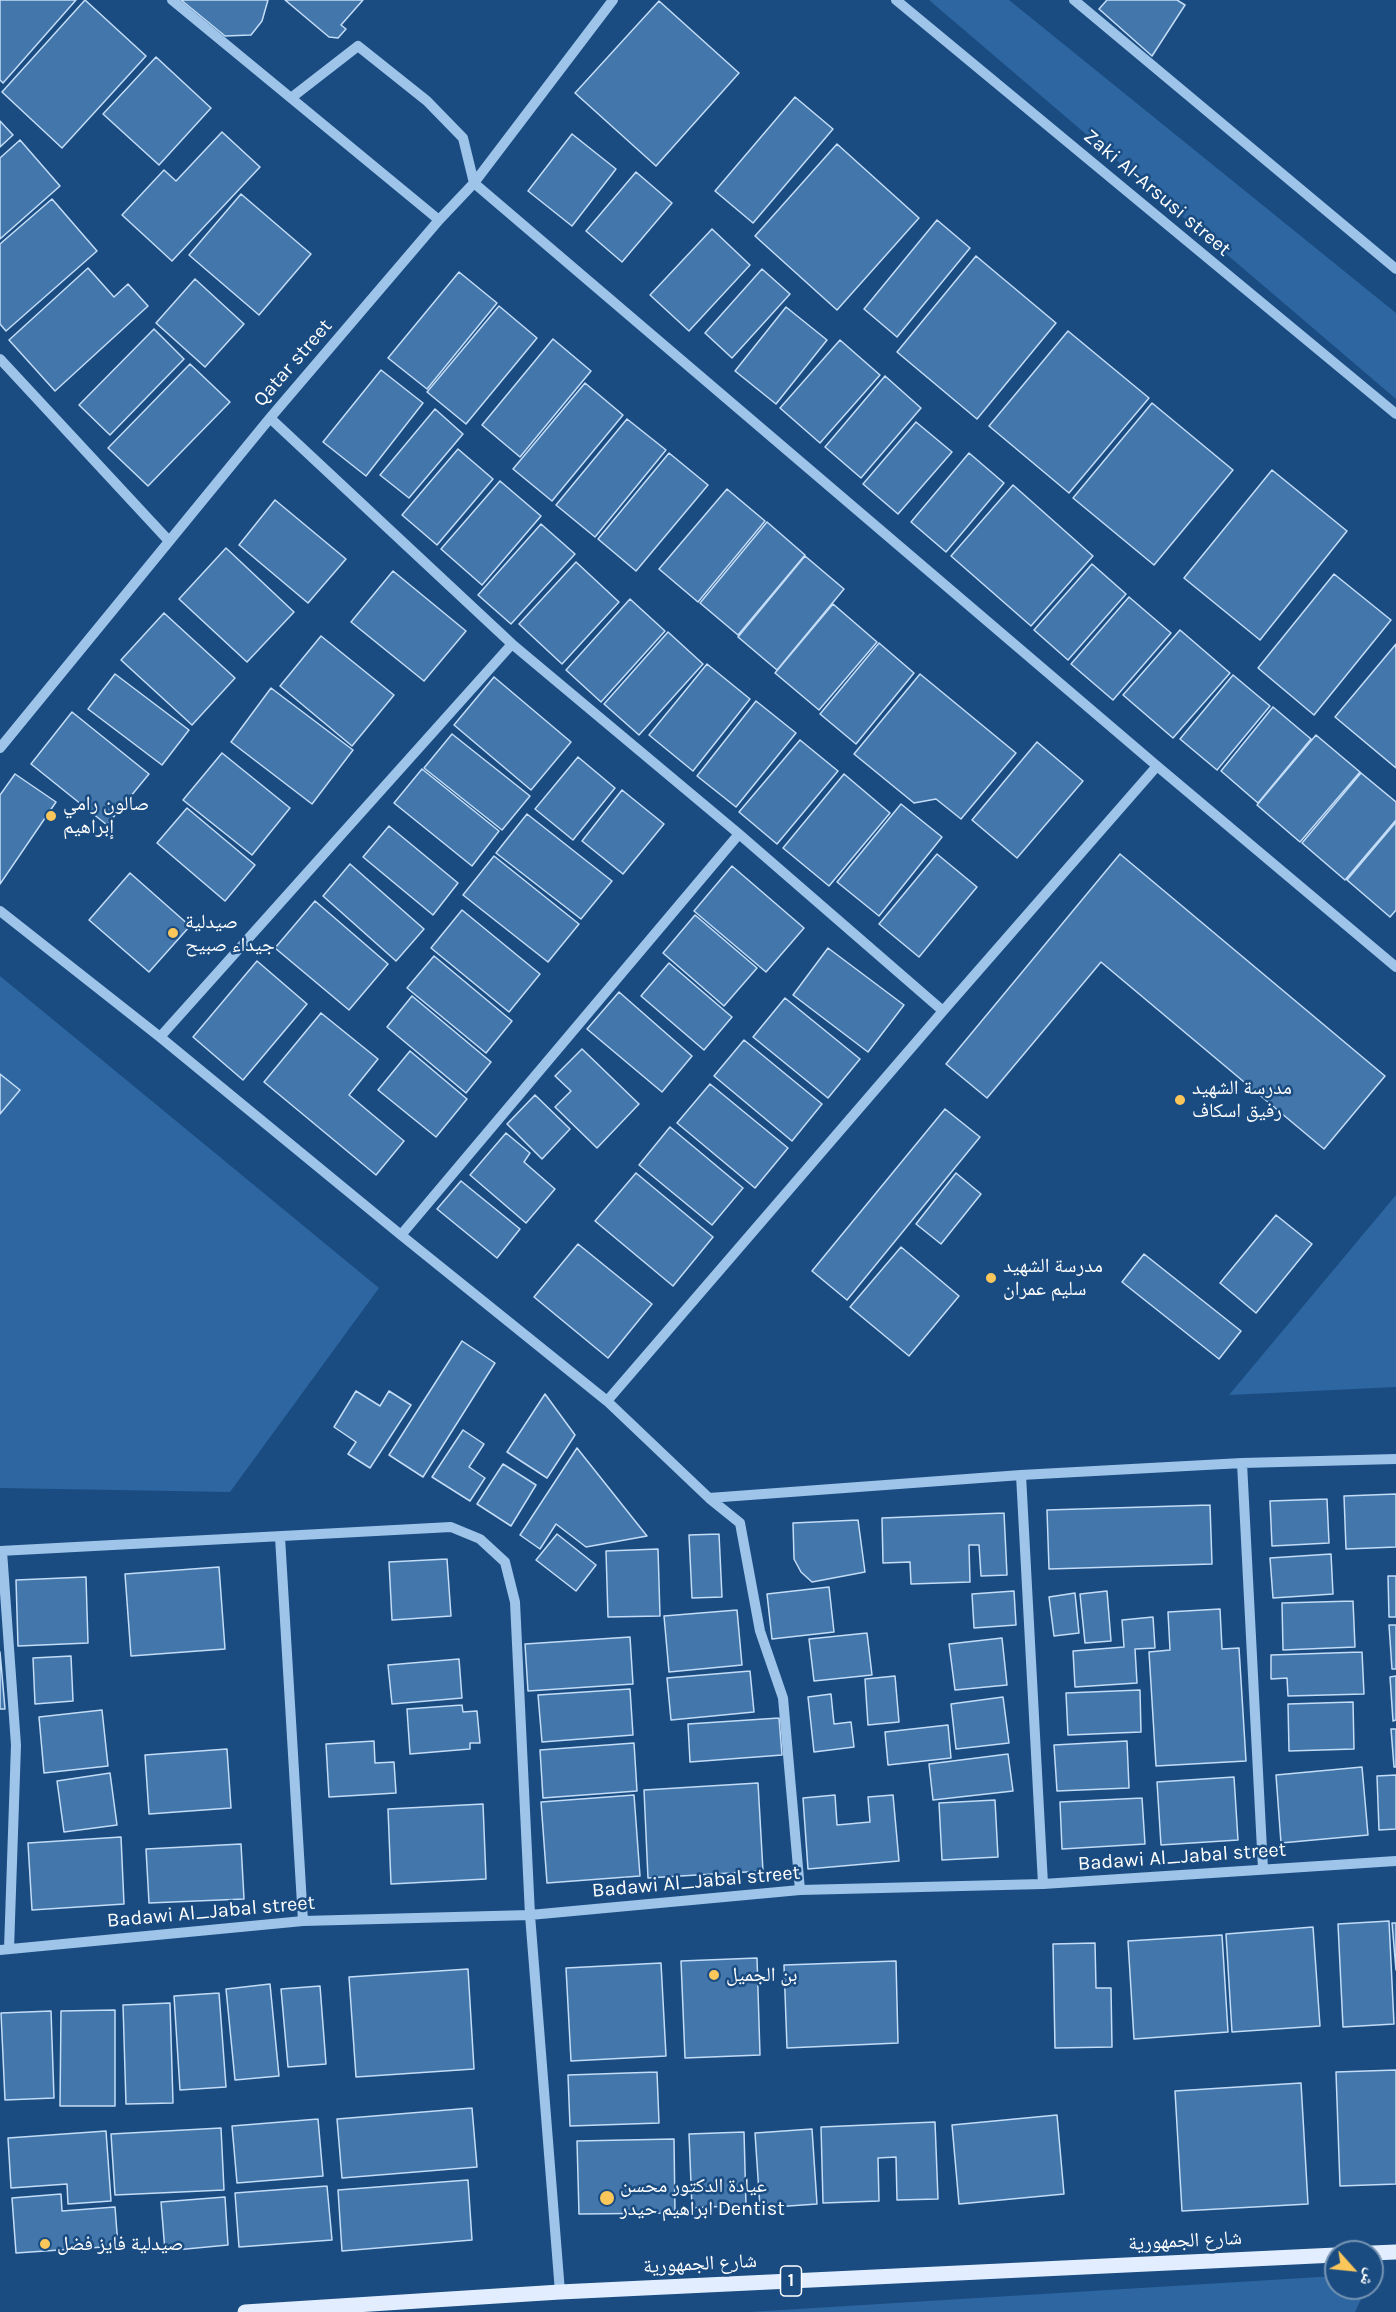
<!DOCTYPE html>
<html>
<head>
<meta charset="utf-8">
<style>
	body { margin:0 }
	#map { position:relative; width:1396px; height:2312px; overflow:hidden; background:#1a4c81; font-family:Karla,"Noto Naskh Arabic",sans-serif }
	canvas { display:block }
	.north { position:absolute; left:1324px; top:2240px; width:60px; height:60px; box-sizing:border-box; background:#1a4c81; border:2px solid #7694b3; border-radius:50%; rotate:117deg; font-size:16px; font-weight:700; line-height:24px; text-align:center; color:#fff }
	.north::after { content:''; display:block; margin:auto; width:21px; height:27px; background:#fcc75a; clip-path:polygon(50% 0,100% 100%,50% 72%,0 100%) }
</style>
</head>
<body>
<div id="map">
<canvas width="1396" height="2312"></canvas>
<div class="north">ش</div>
</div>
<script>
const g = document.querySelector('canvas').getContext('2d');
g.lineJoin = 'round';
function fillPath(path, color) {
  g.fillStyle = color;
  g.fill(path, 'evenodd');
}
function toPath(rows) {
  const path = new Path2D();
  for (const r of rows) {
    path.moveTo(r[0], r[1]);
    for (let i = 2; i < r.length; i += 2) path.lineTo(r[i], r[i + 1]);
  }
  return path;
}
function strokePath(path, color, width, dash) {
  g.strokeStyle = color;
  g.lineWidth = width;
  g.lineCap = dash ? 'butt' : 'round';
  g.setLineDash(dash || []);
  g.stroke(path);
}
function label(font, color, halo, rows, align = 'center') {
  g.font = font + ' Karla,"Noto Naskh Arabic",sans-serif';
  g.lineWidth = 5;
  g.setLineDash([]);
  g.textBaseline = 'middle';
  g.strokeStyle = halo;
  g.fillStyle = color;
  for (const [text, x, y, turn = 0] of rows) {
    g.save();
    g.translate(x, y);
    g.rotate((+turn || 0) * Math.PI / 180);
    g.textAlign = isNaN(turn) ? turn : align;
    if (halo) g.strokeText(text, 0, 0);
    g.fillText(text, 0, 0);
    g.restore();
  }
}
const green = toPath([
	[929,0,1009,0,1396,313,1396,399],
	[0,976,379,1288,230,1492,0,1488],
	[1396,1195,1396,1387,1229,1395],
	[1336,2276,1336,2288,1359,2288,1363,2295,1355,2312,749,2312]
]);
const building = toPath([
	[0,0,76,0,3,83,0,80,0,0],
	[85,0,146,56,62,148,2,92,85,0],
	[181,0,268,0,262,21,251,35,225,36,181,0],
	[285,0,363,0,341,25,346,29,338,38,329,37,285,0],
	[1107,0,1177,0,1185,5,1152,56,1099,9,1107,0],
	[659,1,739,73,656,166,575,93,659,1],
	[156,57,211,108,159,165,103,114,156,57],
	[795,97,833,129,753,223,715,191,795,97],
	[0,121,13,135,0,147,0,121],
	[222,132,260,167,172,261,122,215,164,170,176,181,222,132],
	[572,134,616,169,572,226,528,191,572,134],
	[20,140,60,186,0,239,0,158,20,140],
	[837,144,919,218,837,310,755,236,837,144],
	[636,172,672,203,622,262,586,231,636,172],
	[241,194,311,254,259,315,189,255,241,194],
	[52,199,97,251,6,331,0,324,0,244,52,199],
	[937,220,970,248,897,337,864,309,937,220],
	[712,229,750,265,689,331,650,295,712,229],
	[976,256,1056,323,977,419,897,352,976,256],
	[88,268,114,297,128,284,148,306,55,391,9,340,88,268],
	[762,269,790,294,732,358,705,333,762,269],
	[459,272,497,303,427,389,388,358,459,272],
	[195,279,244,324,205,367,156,323,195,279],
	[499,306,537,338,466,424,427,392,499,306],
	[786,307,827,340,776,404,735,371,786,307],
	[154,329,184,359,110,435,79,405,154,329],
	[1068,331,1149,398,1069,493,989,426,1068,331],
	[553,339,591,371,520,457,482,425,553,339],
	[840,340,880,375,820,443,780,408,840,340],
	[190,364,230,402,148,486,108,448,190,364],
	[381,370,423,403,366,476,323,442,381,370],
	[885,376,921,408,861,478,825,447,885,376],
	[585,383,623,415,552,501,513,469,585,383],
	[1152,403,1233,470,1154,565,1073,498,1152,403],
	[435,409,463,434,409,498,380,475,435,409],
	[627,419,666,450,595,537,556,505,627,419],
	[916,422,952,452,898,514,863,484,916,422],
	[458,449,493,479,437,545,402,515,458,449],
	[669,453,708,485,636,571,598,539,669,453],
	[969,453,1004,483,946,552,911,522,969,453],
	[1272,470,1347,531,1260,640,1184,578,1272,470],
	[500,481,541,516,482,585,441,549,500,481],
	[1013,485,1093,556,1031,626,951,556,1013,485],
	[727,489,765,521,698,602,659,569,727,489],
	[275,500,346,559,308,603,239,545,275,500],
	[767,522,805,555,738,635,700,603,767,522],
	[541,524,575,554,511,624,478,595,541,524],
	[226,548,294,612,247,662,179,599,226,548],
	[805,556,844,589,777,670,738,637,805,556],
	[576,562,619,602,562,664,519,624,576,562],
	[1092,564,1126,594,1068,660,1034,630,1092,564],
	[393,571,466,631,424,681,351,622,393,571],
	[1334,574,1391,620,1314,715,1258,668,1334,574],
	[1129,597,1171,633,1113,700,1071,664,1129,597],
	[630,599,665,631,601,702,566,670,630,599],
	[833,604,877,642,819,710,775,673,833,604],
	[164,613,235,678,192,725,121,660,164,613],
	[1180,630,1230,673,1173,738,1123,695,1180,630],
	[668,632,703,664,639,735,604,704,668,632],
	[321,636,394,695,352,746,280,686,321,636],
	[879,643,914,673,856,744,820,714,879,643],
	[1396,644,1396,768,1335,717,1396,644],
	[707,664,750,699,693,771,649,735,707,664],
	[115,674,189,730,162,765,88,709,115,674],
	[920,674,1016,753,961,819,936,799,914,803,854,754,920,674],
	[1233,675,1270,706,1217,770,1180,739,1233,675],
	[494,677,571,742,531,790,454,725,494,677],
	[271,688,353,750,312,804,231,742,271,688],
	[756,701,796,733,736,807,697,776,756,701],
	[1273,707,1311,739,1258,803,1221,771,1273,707],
	[72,712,149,774,107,825,31,764,72,712],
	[452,734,530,796,502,830,424,768,452,734],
	[1316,735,1360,772,1300,842,1257,805,1316,735],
	[800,740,838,771,777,844,739,812,800,740],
	[1037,742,1083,781,1017,858,972,820,1037,742],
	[222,753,290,808,252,855,183,800,222,753],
	[578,757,615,788,573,840,535,809,578,757],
	[422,769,499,831,472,866,394,803,422,769],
	[1361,773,1396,802,1396,820,1345,880,1302,843,1361,773],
	[15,774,56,802,0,884,0,795,15,774],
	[844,774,890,813,829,886,783,848,844,774],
	[622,790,664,824,623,874,582,841,622,790],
	[901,804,942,837,879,916,837,882,901,804],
	[187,808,255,865,225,901,157,843,187,808],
	[527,814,612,881,581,919,496,853,527,814],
	[1396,822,1396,910,1390,917,1347,880,1396,822],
	[389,826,458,883,433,915,363,857,389,826],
	[937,854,977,887,919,957,879,924,937,854],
	[1120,854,1385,1076,1324,1149,1101,962,987,1098,946,1064,1120,854],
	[494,856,579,924,548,962,463,895,494,856],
	[350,864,424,929,396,961,323,896,350,864],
	[732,866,804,928,766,972,694,911,732,866],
	[130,873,190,926,149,972,89,920,130,873],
	[315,901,388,964,349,1010,275,948,315,901],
	[462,910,540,974,509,1012,431,948,462,910],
	[695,915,757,968,724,1006,663,953,695,915],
	[828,948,904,1005,868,1052,793,995,828,948],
	[434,956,512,1021,486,1053,407,988,434,956],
	[257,961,307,1004,243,1080,193,1037,257,961],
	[669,963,732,1017,704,1050,641,996,669,963],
	[619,992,692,1056,662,1092,587,1029,619,992],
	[412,996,491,1062,466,1093,387,1027,412,996],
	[785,998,860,1059,828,1098,753,1037,785,998],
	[321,1013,378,1059,349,1095,404,1141,376,1175,264,1082,321,1013],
	[744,1040,822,1104,792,1141,714,1076,744,1040],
	[582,1049,639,1104,597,1148,555,1107,571,1091,555,1076,582,1049],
	[410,1051,467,1099,436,1137,378,1090,410,1051],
	[0,1074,20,1090,0,1114,0,1074],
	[710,1084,788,1148,755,1188,677,1123,710,1084],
	[535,1095,570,1129,542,1159,507,1124,535,1095],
	[945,1109,980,1137,847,1300,812,1271,945,1109],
	[670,1127,743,1188,712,1225,639,1165,670,1127],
	[506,1133,530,1153,524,1162,555,1189,526,1223,470,1175,506,1133],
	[636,1173,713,1237,673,1286,595,1221,636,1173],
	[956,1173,981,1194,941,1244,916,1224,956,1173],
	[461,1181,520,1229,497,1258,437,1209,461,1181],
	[1276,1215,1312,1244,1256,1313,1220,1283,1276,1215],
	[578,1244,652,1304,608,1358,534,1297,578,1244],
	[901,1247,959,1296,909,1356,850,1307,901,1247],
	[1144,1254,1241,1331,1219,1359,1122,1282,1144,1254],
	[462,1341,495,1363,423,1477,389,1455,462,1341],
	[356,1391,380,1406,389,1391,411,1405,370,1468,348,1454,356,1442,334,1427,356,1391],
	[545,1394,575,1435,547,1478,507,1452,545,1394],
	[463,1430,484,1444,469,1467,485,1478,470,1501,432,1477,463,1430],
	[577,1448,647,1536,586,1547,556,1524,540,1549,520,1535,577,1448],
	[503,1464,536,1485,511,1526,477,1504,503,1464],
	[1396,1494,1396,1547,1346,1549,1344,1496,1396,1494],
	[1327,1499,1329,1543,1272,1546,1270,1501,1327,1499],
	[1210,1505,1212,1564,1049,1569,1047,1510,1210,1505],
	[1004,1513,1007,1575,981,1576,979,1545,969,1545,970,1582,911,1584,910,1562,883,1563,882,1518,1004,1513],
	[858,1520,865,1572,812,1582,801,1572,794,1559,793,1523,858,1520],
	[557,1534,596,1565,576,1591,536,1560,557,1534],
	[719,1534,722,1597,692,1598,689,1535,719,1534],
	[658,1549,660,1616,608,1617,606,1551,658,1549],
	[1331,1554,1333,1594,1273,1598,1270,1558,1331,1554],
	[447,1559,451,1616,392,1620,389,1562,447,1559],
	[219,1567,225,1649,131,1656,125,1574,219,1567],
	[1388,1576,1396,1576,1396,1617,1389,1617,1388,1576],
	[86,1577,88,1643,18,1646,16,1580,86,1577],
	[829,1587,834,1632,772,1639,767,1594,829,1587],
	[1014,1591,1016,1625,974,1628,972,1594,1014,1591],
	[1107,1591,1111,1641,1085,1643,1080,1594,1107,1591],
	[1075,1593,1079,1633,1054,1636,1049,1597,1075,1593],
	[1353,1601,1355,1647,1283,1650,1282,1603,1353,1601],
	[1220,1609,1222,1649,1239,1648,1246,1761,1156,1766,1149,1652,1170,1650,1168,1612,1220,1609],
	[737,1610,742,1665,669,1672,664,1616,737,1610],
	[1153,1617,1155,1648,1135,1649,1137,1683,1075,1687,1073,1651,1124,1647,1122,1620,1153,1617],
	[1389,1625,1396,1625,1396,1669,1392,1669,1389,1625],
	[867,1633,872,1675,814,1681,809,1639,867,1633],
	[630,1637,633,1684,528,1691,525,1644,630,1637],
	[1002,1638,1007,1685,955,1690,949,1644,1002,1638],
	[0,1652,5,1709,0,1709,0,1652],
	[1362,1652,1364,1694,1288,1696,1287,1678,1271,1679,1271,1655,1362,1652],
	[71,1656,73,1701,35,1704,33,1658,71,1656],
	[459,1659,462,1698,392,1704,388,1665,459,1659],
	[750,1671,754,1712,671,1720,667,1678,750,1671],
	[895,1676,899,1722,868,1725,865,1679,895,1676],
	[1396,1676,1396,1720,1393,1721,1390,1677,1396,1676],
	[630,1689,633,1735,542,1742,538,1695,630,1689],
	[1140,1690,1141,1732,1068,1735,1066,1693,1140,1690],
	[831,1694,834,1724,851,1722,854,1747,814,1752,808,1697,831,1694],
	[1003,1697,1009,1743,956,1749,951,1704,1003,1697],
	[1353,1702,1354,1749,1289,1751,1288,1704,1353,1702],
	[462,1705,463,1712,477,1711,480,1743,470,1743,470,1749,410,1754,407,1709,462,1705],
	[102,1710,108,1766,44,1773,39,1717,102,1710],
	[779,1718,782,1755,690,1762,688,1724,779,1718],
	[948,1725,951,1758,888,1765,885,1732,948,1725],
	[1391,1729,1396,1729,1396,1767,1394,1767,1391,1729],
	[374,1741,375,1763,394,1762,396,1793,329,1797,326,1744,374,1741],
	[1127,1741,1129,1788,1057,1791,1054,1745,1127,1741],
	[634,1743,637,1791,543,1798,540,1750,634,1743],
	[227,1749,231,1808,149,1814,145,1755,227,1749],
	[1008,1754,1013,1791,933,1800,929,1764,1008,1754],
	[1362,1767,1368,1835,1281,1843,1276,1775,1362,1767],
	[110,1773,117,1825,64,1832,57,1781,110,1773],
	[1396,1775,1396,1829,1379,1830,1377,1776,1396,1775],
	[1234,1777,1238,1840,1161,1845,1157,1782,1234,1777],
	[758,1783,763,1871,648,1878,644,1790,758,1783],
	[634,1795,640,1876,547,1883,541,1802,634,1795],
	[835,1795,837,1825,870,1822,868,1797,893,1795,899,1861,808,1869,803,1798,835,1795],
	[1142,1798,1145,1844,1062,1849,1060,1802,1142,1798],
	[995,1800,998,1857,942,1860,939,1803,995,1800],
	[483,1804,486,1879,391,1884,388,1809,483,1804],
	[121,1837,124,1904,32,1910,28,1843,121,1837],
	[241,1844,244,1899,149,1903,146,1849,241,1844],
	[1389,1921,1394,2024,1343,2027,1338,1924,1389,1921],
	[1392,1923,1396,1923,1396,1970,1392,1923],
	[1313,1927,1320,2026,1232,2032,1226,1934,1313,1927],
	[1222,1935,1228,2032,1134,2039,1128,1941,1222,1935],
	[1095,1943,1096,1988,1111,1988,1112,2047,1055,2048,1053,1944,1095,1943],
	[757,1958,760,2055,685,2058,681,1961,757,1958],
	[896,1961,898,2043,787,2048,784,1965,896,1961],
	[661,1963,666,2056,571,2061,566,1968,661,1963],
	[468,1969,474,2069,356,2077,349,1977,468,1969],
	[270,1984,279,2076,235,2080,226,1989,270,1984],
	[320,1986,326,2064,288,2067,281,1989,320,1986],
	[219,1993,226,2087,180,2090,174,1996,219,1993],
	[170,2003,173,2103,126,2104,123,2005,170,2003],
	[115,2010,115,2106,60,2106,61,2011,115,2010],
	[51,2011,54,2098,5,2100,1,2013,51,2011],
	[1396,2070,1396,2184,1340,2186,1336,2072,1396,2070],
	[657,2072,659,2123,570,2126,568,2075,657,2072],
	[1301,2083,1308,2204,1182,2211,1175,2091,1301,2083],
	[472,2108,477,2167,342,2178,337,2119,472,2108],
	[1057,2115,1064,2194,959,2204,952,2125,1057,2115],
	[318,2119,323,2176,237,2183,232,2126,318,2119],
	[935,2122,938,2199,897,2200,896,2157,878,2158,879,2201,823,2203,821,2127,935,2122],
	[221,2128,224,2190,115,2195,111,2134,221,2128],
	[812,2129,817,2204,760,2208,755,2133,812,2129],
	[106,2131,111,2201,68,2204,67,2184,11,2188,8,2138,106,2131],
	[744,2132,746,2205,692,2208,689,2134,744,2132],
	[674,2139,675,2213,579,2214,577,2141,674,2139],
	[468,2180,472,2240,342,2251,338,2190,468,2180],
	[327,2186,332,2240,239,2247,235,2193,327,2186],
	[61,2194,62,2211,115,2207,118,2246,16,2253,12,2198,61,2194],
	[225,2197,228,2245,165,2251,161,2202,225,2197]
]);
const minor = toPath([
	[172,0,439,220],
	[896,0,1396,414],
	[1074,0,1396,269],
	[291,98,358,46,427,101,463,138,474,183,1157,766,1396,967],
	[0,359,169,541],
	[270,418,512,644,739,834,943,1011],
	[0,748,270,418,439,220,474,183,613,0],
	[0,911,160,1037,401,1235,607,1401,709,1498,1021,1475,1242,1463,1396,1459],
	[160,1037,512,644],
	[401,1235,739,834],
	[607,1401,943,1011,1157,766],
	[1242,1463,1263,1869],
	[1021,1475,1043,1884],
	[709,1498,740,1523,760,1631,783,1698,800,1890],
	[280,1537,303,1921],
	[0,1551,451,1527,480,1539,505,1562,515,1602,530,1915,560,2292],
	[2,1551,16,1745,9,1949],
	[0,1950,303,1921,530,1915,800,1890,1043,1884,1396,1861]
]);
const major = toPath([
	[1372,2253,1396,2252],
	[245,2312,560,2292,1336,2255]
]);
const markers = [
	[51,816,6,"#fcc75a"],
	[173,933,6,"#fcc75a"],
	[1180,1100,6,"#fcc75a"],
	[991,1278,6,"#fcc75a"],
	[714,1975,6,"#fcc75a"],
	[607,2198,8,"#fcc75a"],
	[45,2244,6,"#fcc75a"]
];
const shields = [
	[791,2281,21]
];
const shieldNames = [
	["1",791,2281]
];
const streetNames = [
	["Zaki Al-Arsusi street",1157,193,40],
	["Qatar street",293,363,-49],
	["Badawi Al_Jabal street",1182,1857,-4],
	["Badawi Al_Jabal street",696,1882,-5],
	["Badawi Al_Jabal street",211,1912,-5],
	["شارع الجمهورية",1185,2241,-3],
	["شارع الجمهورية",700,2264,-3]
];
const poiNames = [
	["صالون رامي",63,804],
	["إبراهيم",63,827],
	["صيدلية",185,922],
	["جيداء صبيح",185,945],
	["مدرسة الشهيد",1192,1088],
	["رفيق اسكاف",1192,1111],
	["مدرسة الشهيد",1003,1266],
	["سليم عمران",1003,1289],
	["بن الجميل",726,1975],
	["عيادة الدكتور محسن",620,2186],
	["ابراهيم حيدر Dentist",620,2209],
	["صيدلية فايز فضل",57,2244]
];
fillPath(green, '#2d66a0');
fillPath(building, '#4376ab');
strokePath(building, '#c3ddf8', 1.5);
strokePath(minor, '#9ec4ea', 10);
strokePath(major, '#e2eeff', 15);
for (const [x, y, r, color] of markers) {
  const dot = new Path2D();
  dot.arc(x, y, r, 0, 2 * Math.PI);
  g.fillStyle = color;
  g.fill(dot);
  strokePath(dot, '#1a4c81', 2);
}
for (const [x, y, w] of shields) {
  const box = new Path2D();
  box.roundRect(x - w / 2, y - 15, w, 30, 4.5);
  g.fillStyle = '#1a4c81';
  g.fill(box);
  strokePath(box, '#fff', 1.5);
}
label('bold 18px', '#fff', null, shieldNames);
label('20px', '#fff', '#1a4c81', streetNames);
label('20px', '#fff', '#1a4c81', poiNames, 'left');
</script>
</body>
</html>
